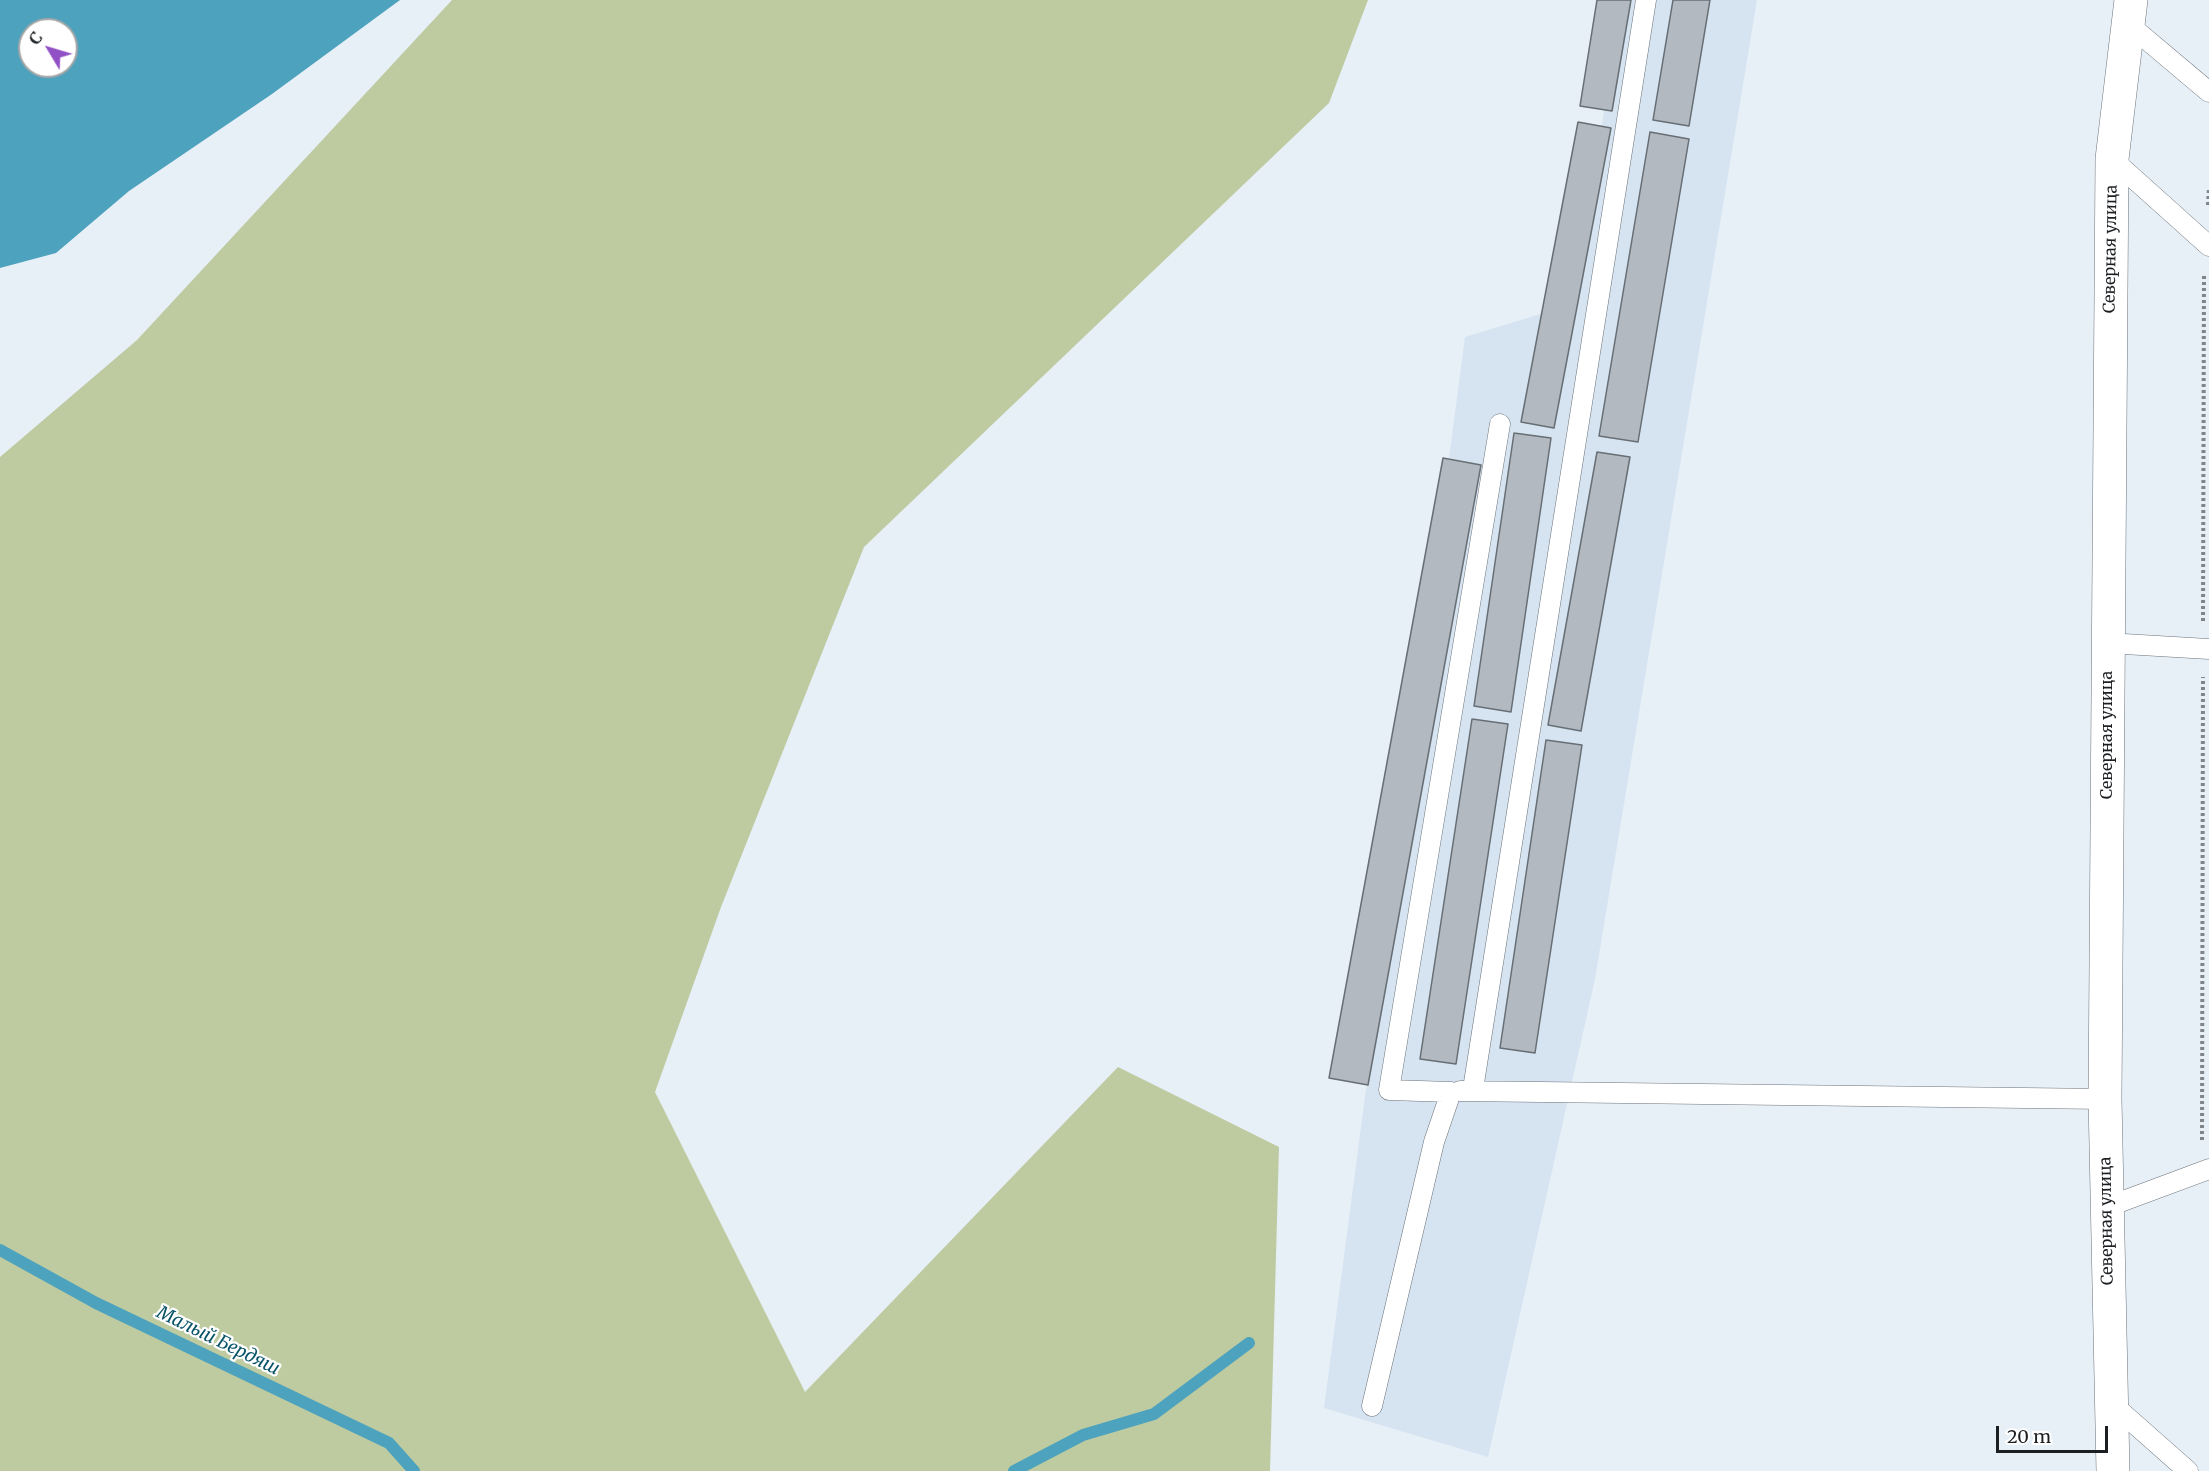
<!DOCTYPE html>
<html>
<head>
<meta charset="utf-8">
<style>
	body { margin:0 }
	#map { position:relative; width:2209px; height:1471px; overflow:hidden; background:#e7eff7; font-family:Merriweather,serif }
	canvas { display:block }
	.north { position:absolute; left:18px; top:18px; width:60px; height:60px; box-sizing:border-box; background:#fff; border:2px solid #a4a5a7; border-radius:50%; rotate:308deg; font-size:16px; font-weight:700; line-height:24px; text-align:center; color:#1c1f22 }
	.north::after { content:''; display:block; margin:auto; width:21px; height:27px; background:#9250c5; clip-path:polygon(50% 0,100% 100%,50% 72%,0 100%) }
	.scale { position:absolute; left:1996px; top:1426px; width:112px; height:27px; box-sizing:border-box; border:3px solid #1c1f22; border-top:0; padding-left:8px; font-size:18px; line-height:21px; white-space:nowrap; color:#1c1f22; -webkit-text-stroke:4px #fff; paint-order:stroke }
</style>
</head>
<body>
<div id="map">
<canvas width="2209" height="1471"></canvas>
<div class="north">С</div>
<div class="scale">20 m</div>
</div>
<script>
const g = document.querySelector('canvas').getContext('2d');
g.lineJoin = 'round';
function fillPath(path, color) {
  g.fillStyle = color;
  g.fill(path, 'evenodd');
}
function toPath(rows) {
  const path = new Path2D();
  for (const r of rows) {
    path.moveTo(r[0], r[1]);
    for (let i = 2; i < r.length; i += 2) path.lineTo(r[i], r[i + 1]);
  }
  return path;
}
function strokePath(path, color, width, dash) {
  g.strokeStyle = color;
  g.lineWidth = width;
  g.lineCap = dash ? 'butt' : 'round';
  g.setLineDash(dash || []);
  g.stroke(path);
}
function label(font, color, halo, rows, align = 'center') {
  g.font = font + ' Merriweather,serif';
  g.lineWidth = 4.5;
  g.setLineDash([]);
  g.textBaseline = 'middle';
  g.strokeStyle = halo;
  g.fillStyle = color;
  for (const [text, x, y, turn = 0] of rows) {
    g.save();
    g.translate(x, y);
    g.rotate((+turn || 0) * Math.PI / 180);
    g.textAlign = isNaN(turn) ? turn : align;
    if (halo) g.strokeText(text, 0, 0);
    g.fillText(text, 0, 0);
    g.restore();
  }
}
const built = toPath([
	[1622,0,1757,0,1595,979,1488,1457,1324,1408,1465,337,1573,304]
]);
const green = toPath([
	[452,0,1368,0,1329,103,864,547,721,907,655,1092,805,1392,1118,1067,1279,1147,1270,1471,0,1471,0,457,137,340]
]);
const water = toPath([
	[0,0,400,0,272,94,129,191,56,253,0,268],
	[30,30,66,30,66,66,30,66]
]);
const stream = toPath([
	[0,1250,96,1303,389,1443,414,1471],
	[1014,1471,1083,1435,1154,1414,1249,1343]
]);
const building = toPath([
	[1597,0,1631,0,1612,111,1580,106,1597,0],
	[1673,0,1710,0,1689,126,1653,120,1673,0],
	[1578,122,1611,128,1554,428,1521,422,1578,122],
	[1650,132,1689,139,1638,442,1599,436,1650,132],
	[1514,433,1551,438,1511,712,1474,706,1514,433],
	[1597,452,1630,457,1581,731,1548,725,1597,452],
	[1443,458,1481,465,1368,1085,1329,1078,1443,458],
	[1472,719,1508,724,1456,1064,1420,1059,1472,719],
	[1546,740,1582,745,1535,1053,1500,1048,1546,740]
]);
const path = toPath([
	[2208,205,2209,187],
	[2203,621,2204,275],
	[2202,1140,2203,677]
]);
const service = toPath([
	[2127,23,2209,92],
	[2112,159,2209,246],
	[2107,643,2209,649],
	[1473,1089,1646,0],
	[1460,1091,2105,1099],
	[2107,1207,2209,1169],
	[2111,1403,2188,1471],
	[1372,1406,1434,1142,1451,1092,1389,1090,1500,424]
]);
const tertiary = toPath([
	[2113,1471,2105,1099,2112,159,2131,0]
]);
const streetNames = [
	["Северная улица",2111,249,-89],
	["Северная улица",2107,735,-90],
	["Северная улица",2107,1221,-91]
];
const waterNames = [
	["Малый Бердяш",218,1341,26]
];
fillPath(built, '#d6e4f2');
fillPath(green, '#becba1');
fillPath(water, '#4da2be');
strokePath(stream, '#4da2be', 12);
fillPath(building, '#b2b9c1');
strokePath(building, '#676e74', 1.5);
strokePath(service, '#6c737a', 21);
strokePath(tertiary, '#6c737a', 34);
strokePath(path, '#80858a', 4, [3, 3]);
strokePath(service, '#fff', 20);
strokePath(tertiary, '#fff', 33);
label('16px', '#1c1f22', '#fff', streetNames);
label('italic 18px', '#0a5468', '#fff', waterNames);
</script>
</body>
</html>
